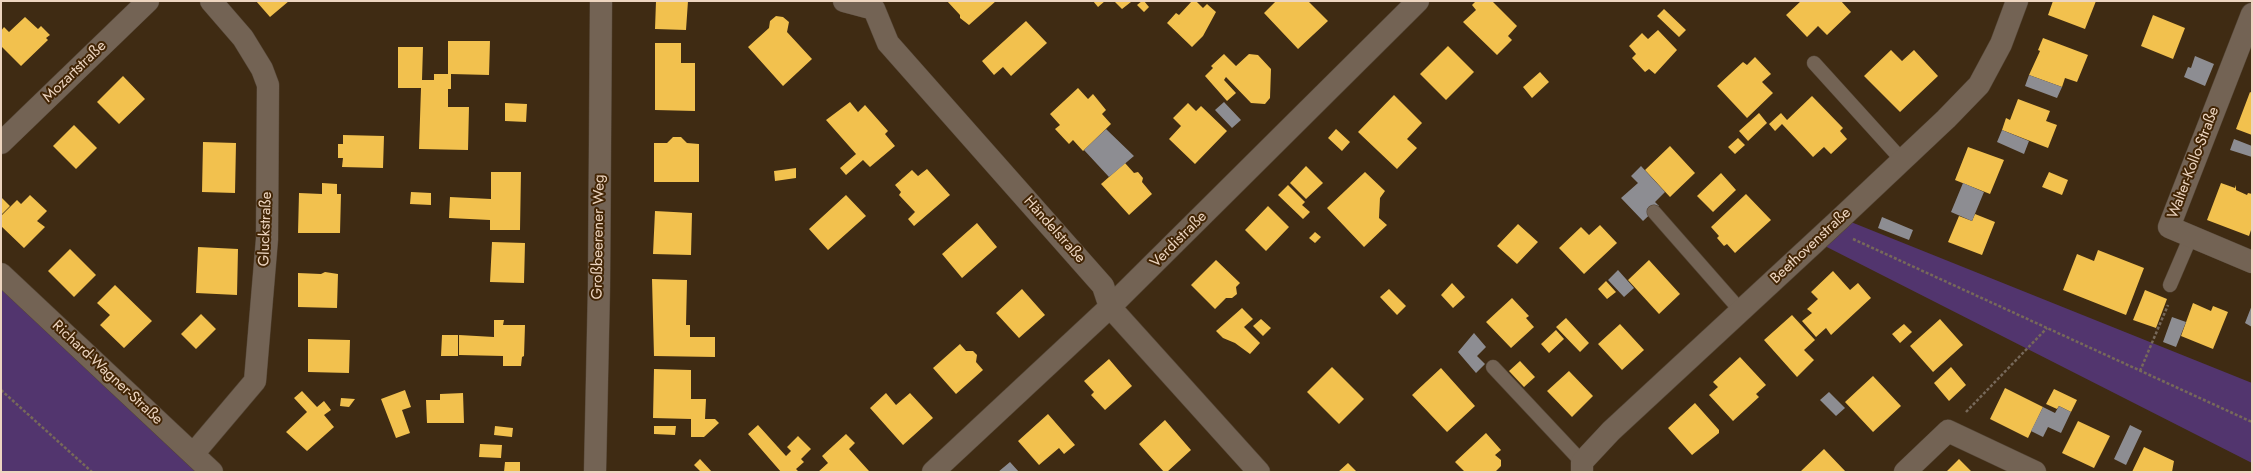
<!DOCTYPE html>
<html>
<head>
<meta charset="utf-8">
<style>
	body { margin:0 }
	#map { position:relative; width:2253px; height:473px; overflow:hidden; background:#3f2b13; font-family:Jost,sans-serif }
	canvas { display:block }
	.frame { position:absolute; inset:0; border:2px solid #edd5c0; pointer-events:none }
</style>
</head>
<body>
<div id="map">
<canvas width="2253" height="473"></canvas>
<div class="frame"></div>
</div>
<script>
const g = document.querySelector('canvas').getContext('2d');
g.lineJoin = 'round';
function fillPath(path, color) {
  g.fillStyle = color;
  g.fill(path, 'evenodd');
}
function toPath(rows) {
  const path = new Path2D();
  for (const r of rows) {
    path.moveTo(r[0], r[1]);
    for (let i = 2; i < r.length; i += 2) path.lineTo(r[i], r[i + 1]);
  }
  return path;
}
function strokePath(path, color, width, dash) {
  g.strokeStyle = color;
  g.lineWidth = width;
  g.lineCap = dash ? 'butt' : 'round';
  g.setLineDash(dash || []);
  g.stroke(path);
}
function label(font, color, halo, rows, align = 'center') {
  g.font = font + ' Jost,sans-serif';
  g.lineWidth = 4;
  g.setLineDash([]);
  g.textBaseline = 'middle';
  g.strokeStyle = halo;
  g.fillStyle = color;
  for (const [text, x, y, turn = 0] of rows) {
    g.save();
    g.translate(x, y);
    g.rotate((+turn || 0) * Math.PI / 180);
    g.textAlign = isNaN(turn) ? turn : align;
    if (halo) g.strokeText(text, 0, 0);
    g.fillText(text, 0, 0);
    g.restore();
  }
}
const green = toPath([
	[1841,218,2252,383,2252,463,1815,241],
	[1,274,212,472,1,472]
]);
const homes = toPath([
	[256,1,289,1,270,17],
	[656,1,688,1,686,30,655,29],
	[947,1,996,1,969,25,960,18,960,15],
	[1093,1,1105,1,1098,7],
	[1114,1,1130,1,1131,2,1122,9],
	[1142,1,1144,1,1149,7,1144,12,1137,5],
	[1192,1,1196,1,1203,8,1207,4,1216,12,1203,36,1192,47,1167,23,1176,13,1179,15],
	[1276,1,1308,1,1328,21,1298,49,1264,13],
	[1476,1,1492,1,1517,26,1508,36,1512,40,1497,55,1463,22,1476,10,1472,5],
	[1801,1,1841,1,1851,12,1827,35,1818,26,1807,37,1786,15],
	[2053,1,2096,1,2085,29,2048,15],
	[1664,9,1686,30,1679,37,1657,16],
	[2153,15,2185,28,2173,59,2141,46],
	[776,16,783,17,789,22,787,32,812,59,783,86,748,47,769,28,770,21],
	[25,17,38,29,41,26,50,35,46,38,48,40,21,66,1,46,1,31,4,27,9,32],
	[1026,21,1047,43,1011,76,1003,67,994,75,982,61],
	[1658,30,1677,50,1655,74,1649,69,1645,72,1632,58,1636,54,1629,46,1642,33,1648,39],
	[2043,38,2088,55,2077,82,2065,78,2062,87,2029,75,2040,51,2038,50],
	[448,41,490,41,489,75,451,74,451,89,448,89,448,107,469,107,468,150,419,149,421,88,398,88,398,47,423,47,422,80,434,80,434,74,448,74],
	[655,43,681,43,681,63,695,63,695,111,655,110],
	[1448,46,1474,72,1446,100,1420,74],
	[1891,50,1902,61,1914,50,1938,76,1900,112,1864,76],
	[1224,54,1236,66,1249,54,1258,55,1271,69,1270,98,1265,104,1251,103,1226,77,1224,80,1236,93,1227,101,1205,76,1213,68,1211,66],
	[1755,57,1771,74,1762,82,1773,93,1747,118,1717,86,1743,62,1747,65],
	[1540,72,1549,82,1532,98,1523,87],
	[123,76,145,99,119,124,97,102],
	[1078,88,1088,99,1093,94,1106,110,1102,114,1111,124,1083,151,1073,140,1069,144,1055,129,1060,125,1050,114],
	[2250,92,2252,93,2252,135,2236,129],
	[1394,95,1422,123,1407,139,1417,148,1397,169,1358,132],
	[1812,96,1843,128,1840,131,1847,139,1831,154,1824,147,1813,157,1782,124,1775,131,1769,124,1781,113,1787,120],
	[2018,99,2050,111,2046,121,2057,125,2048,148,2002,130,2006,118,2010,120],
	[850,102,858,112,865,105,888,131,885,134,895,146,870,167,863,160,846,175,840,168,856,154,826,120],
	[505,103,527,104,526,122,505,121],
	[1188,103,1196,111,1201,106,1227,131,1195,164,1169,139,1181,126,1173,118],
	[1759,113,1767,123,1748,141,1739,131],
	[74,125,97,148,76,169,53,146],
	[1336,129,1350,142,1342,151,1328,138],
	[343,135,384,136,383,168,342,167,343,158,338,158,338,144,343,144],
	[673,137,681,137,687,143,699,144,699,182,654,182,654,143,667,143],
	[1738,138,1745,145,1735,154,1728,147],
	[203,142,236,143,235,193,202,192],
	[1670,146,1695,173,1670,197,1645,170],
	[1968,147,2004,160,1990,194,1955,180],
	[1125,163,1134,173,1138,172,1143,178,1142,182,1152,194,1129,215,1101,184],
	[1306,166,1323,183,1306,199,1290,183],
	[796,168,796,178,775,181,774,171],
	[927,169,950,195,914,226,908,219,915,212,899,195,901,192,895,185,912,170,918,176],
	[491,172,521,172,520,230,490,230,490,220,449,218,450,197,491,199],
	[1365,172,1385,191,1380,198,1379,218,1387,225,1364,247,1327,208],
	[2049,172,2068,180,2062,195,2042,187],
	[1721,173,1736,190,1713,212,1697,196],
	[322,183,337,184,337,194,341,194,340,233,298,233,299,193,322,194],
	[2221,183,2235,188,2236,185,2236,190,2247,195,2248,193,2252,194,2252,227,2249,236,2207,220],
	[1288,185,1305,202,1302,205,1310,212,1303,219,1278,195],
	[411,192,431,193,431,205,410,204],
	[1746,194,1771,220,1735,253,1727,244,1724,246,1717,238,1719,236,1711,227],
	[30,195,47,211,37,221,45,227,24,248,1,226,1,216,17,200,21,204],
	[846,195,866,216,828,250,809,229],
	[1,197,10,206,1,215],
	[1268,206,1289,227,1266,251,1245,230],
	[655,211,692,213,691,255,653,254],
	[1975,214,1995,222,1982,255,1948,242,1959,216,1972,221],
	[977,223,997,247,962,278,942,254],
	[1518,224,1538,242,1517,264,1497,246],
	[1600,225,1617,243,1584,274,1559,248,1581,227,1589,235],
	[1315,232,1321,237,1315,243,1309,238],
	[492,242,525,243,524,283,490,282],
	[198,247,238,249,237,295,196,293],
	[70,249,96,275,74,297,48,271],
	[2098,250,2144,268,2126,315,2063,290,2077,254,2094,261],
	[1216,260,1240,283,1236,287,1237,294,1232,298,1226,298,1215,309,1191,285],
	[1649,260,1680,294,1659,314,1628,280],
	[1833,271,1850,290,1858,283,1871,298,1831,335,1826,328,1816,337,1802,321,1812,313,1807,309,1818,299,1811,292],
	[325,272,338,274,337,308,298,307,298,273,321,274],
	[652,279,687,280,686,325,690,325,690,337,715,337,715,357,654,356],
	[1606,281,1616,292,1607,299,1598,289],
	[1452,283,1465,297,1453,308,1441,295],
	[115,285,152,321,124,348,100,325,110,315,97,303],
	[1022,289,1045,315,1019,338,996,313],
	[1389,289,1406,306,1397,315,1380,297],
	[2145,290,2167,299,2156,328,2133,320],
	[1512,298,1529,316,1526,318,1534,327,1511,348,1486,322],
	[2193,303,2211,311,2213,306,2228,312,2213,349,2181,336],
	[1242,308,1253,319,1244,327,1260,343,1250,354,1235,343,1223,338,1216,331],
	[201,314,216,329,196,349,181,334],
	[1792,315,1815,340,1804,350,1814,360,1797,377,1764,340],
	[1566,318,1589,343,1580,352,1556,327],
	[1261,319,1271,328,1263,336,1253,326],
	[1940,319,1963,345,1933,372,1910,346],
	[494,320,504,320,503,325,525,325,524,356,522,357,521,366,503,366,503,356,459,355,459,335,494,337],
	[1620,324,1644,350,1622,370,1598,344],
	[1904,324,1912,332,1900,343,1892,334],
	[1556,330,1564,339,1549,353,1541,344],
	[442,335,458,335,458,356,441,356],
	[308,339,350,340,349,373,308,372],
	[960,344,966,351,973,351,977,355,976,362,983,370,956,394,933,368],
	[1740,357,1766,385,1756,394,1759,397,1733,421,1709,395,1718,387,1713,382],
	[1109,359,1132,386,1105,410,1091,395,1094,392,1084,381],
	[1520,361,1535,377,1524,387,1509,371],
	[1332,367,1364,399,1339,424,1307,392],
	[1951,367,1966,385,1949,401,1934,383],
	[1441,368,1475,406,1447,432,1412,395],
	[654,369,691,370,691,399,706,399,705,419,715,419,719,423,704,437,691,437,691,419,653,418],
	[1569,371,1593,396,1572,417,1547,391],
	[1873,376,1901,406,1873,432,1845,402],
	[2005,388,2043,407,2028,438,1990,419],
	[2054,389,2077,400,2071,412,2059,406,2057,409,2046,404],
	[405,390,411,407,402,410,410,433,396,438,381,399],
	[302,391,317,407,324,401,331,410,324,415,334,427,307,451,286,432,307,412,294,398],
	[463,393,464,423,427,423,426,400,440,400,440,394],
	[886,393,896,405,910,393,933,418,903,445,870,408],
	[341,398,355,399,349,407,340,406],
	[1695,403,1719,430,1719,433,1692,455,1668,428],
	[1048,414,1075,445,1064,454,1059,448,1039,465,1018,441],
	[1165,420,1191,450,1167,472,1164,472,1139,444],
	[2078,421,2110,436,2094,468,2062,453],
	[758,425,786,456,791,451,787,447,798,436,811,449,801,459,804,462,796,469,799,472,781,472,748,434],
	[495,426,513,428,512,437,494,435],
	[654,426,676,426,675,435,654,434],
	[1486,433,1501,450,1495,455,1501,460,1501,466,1495,472,1465,472,1455,462],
	[846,434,855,443,849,449,869,471,818,472,828,463,822,456],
	[480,444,502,445,501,458,479,457],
	[2144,447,2174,461,2172,472,2132,472],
	[1824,449,1846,472,1802,472,1801,471],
	[700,459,712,472,701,472,694,465],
	[1959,459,1972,472,1946,472],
	[505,462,520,462,520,472,504,472],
	[1348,463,1356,471,1359,472,1338,472]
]);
const industry = toPath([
	[2195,56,2214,64,2205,86,2184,77,2188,67,2191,68],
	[2029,75,2062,87,2057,98,2025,86],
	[1224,102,1241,120,1232,128,1215,110],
	[1106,129,1134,156,1109,177,1084,150],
	[2002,130,2029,141,2024,154,1997,142],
	[2234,139,2252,146,2252,157,2230,150],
	[1641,166,1665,192,1655,202,1659,206,1643,221,1621,198,1638,183,1631,176],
	[1963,183,1984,192,1972,221,1951,212],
	[1882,217,1913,230,1909,240,1878,228],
	[1618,270,1634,288,1624,297,1608,280],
	[2252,305,2252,327,2245,323],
	[2172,317,2186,322,2176,347,2163,342],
	[1474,333,1486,347,1477,356,1485,364,1476,373,1458,352],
	[1829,392,1845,408,1836,416,1820,400],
	[2059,406,2071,412,2061,433,2048,427,2043,437,2031,431,2043,407,2055,413],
	[2130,425,2142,431,2126,465,2114,459],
	[1010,462,1019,472,998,472]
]);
const path = toPath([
	[1853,239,2252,422],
	[2140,371,2168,305],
	[1,390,92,472],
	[1966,412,2047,328]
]);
const lane = toPath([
	[1814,63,1902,160],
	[1654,212,1741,311],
	[2170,285,2191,236],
	[1493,367,1582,462]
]);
const street = toPath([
	[844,1,874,9],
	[874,9,888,43,1103,286,1110,307,1259,472],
	[2252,14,2169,227,2252,262],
	[1,143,148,1],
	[1,274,212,472],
	[194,453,255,381,267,239,268,85,262,69,243,38,211,1],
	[595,472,599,286,601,1],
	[933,472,1110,307,1418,1],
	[1582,472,1582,462,1611,431,1841,218,1946,119,1979,85,2001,44,2017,1],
	[1905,472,1948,431,2035,472]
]);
const streetNames = [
	["Mozartstraße",75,72,-44],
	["Walter-Kollo-Straße",2194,163,-69],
	["Gluckstraße",266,229,-88],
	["Händelstraße",1054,230,48],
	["Großbeerener Weg",599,237,-89],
	["Verdistraße",1179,240,-45],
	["Beethovenstraße",1811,246,-43],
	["Richard-Wagner-Straße",107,373,43]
];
fillPath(green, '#52356e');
fillPath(homes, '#f2c14e');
fillPath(industry, '#8d8d92');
strokePath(lane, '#544535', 15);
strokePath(street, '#544535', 23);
strokePath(path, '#77695a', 2.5, [3, 2]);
strokePath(lane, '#736354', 14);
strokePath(street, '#736354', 22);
label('15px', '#edd5c0', '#422505', streetNames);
</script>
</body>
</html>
